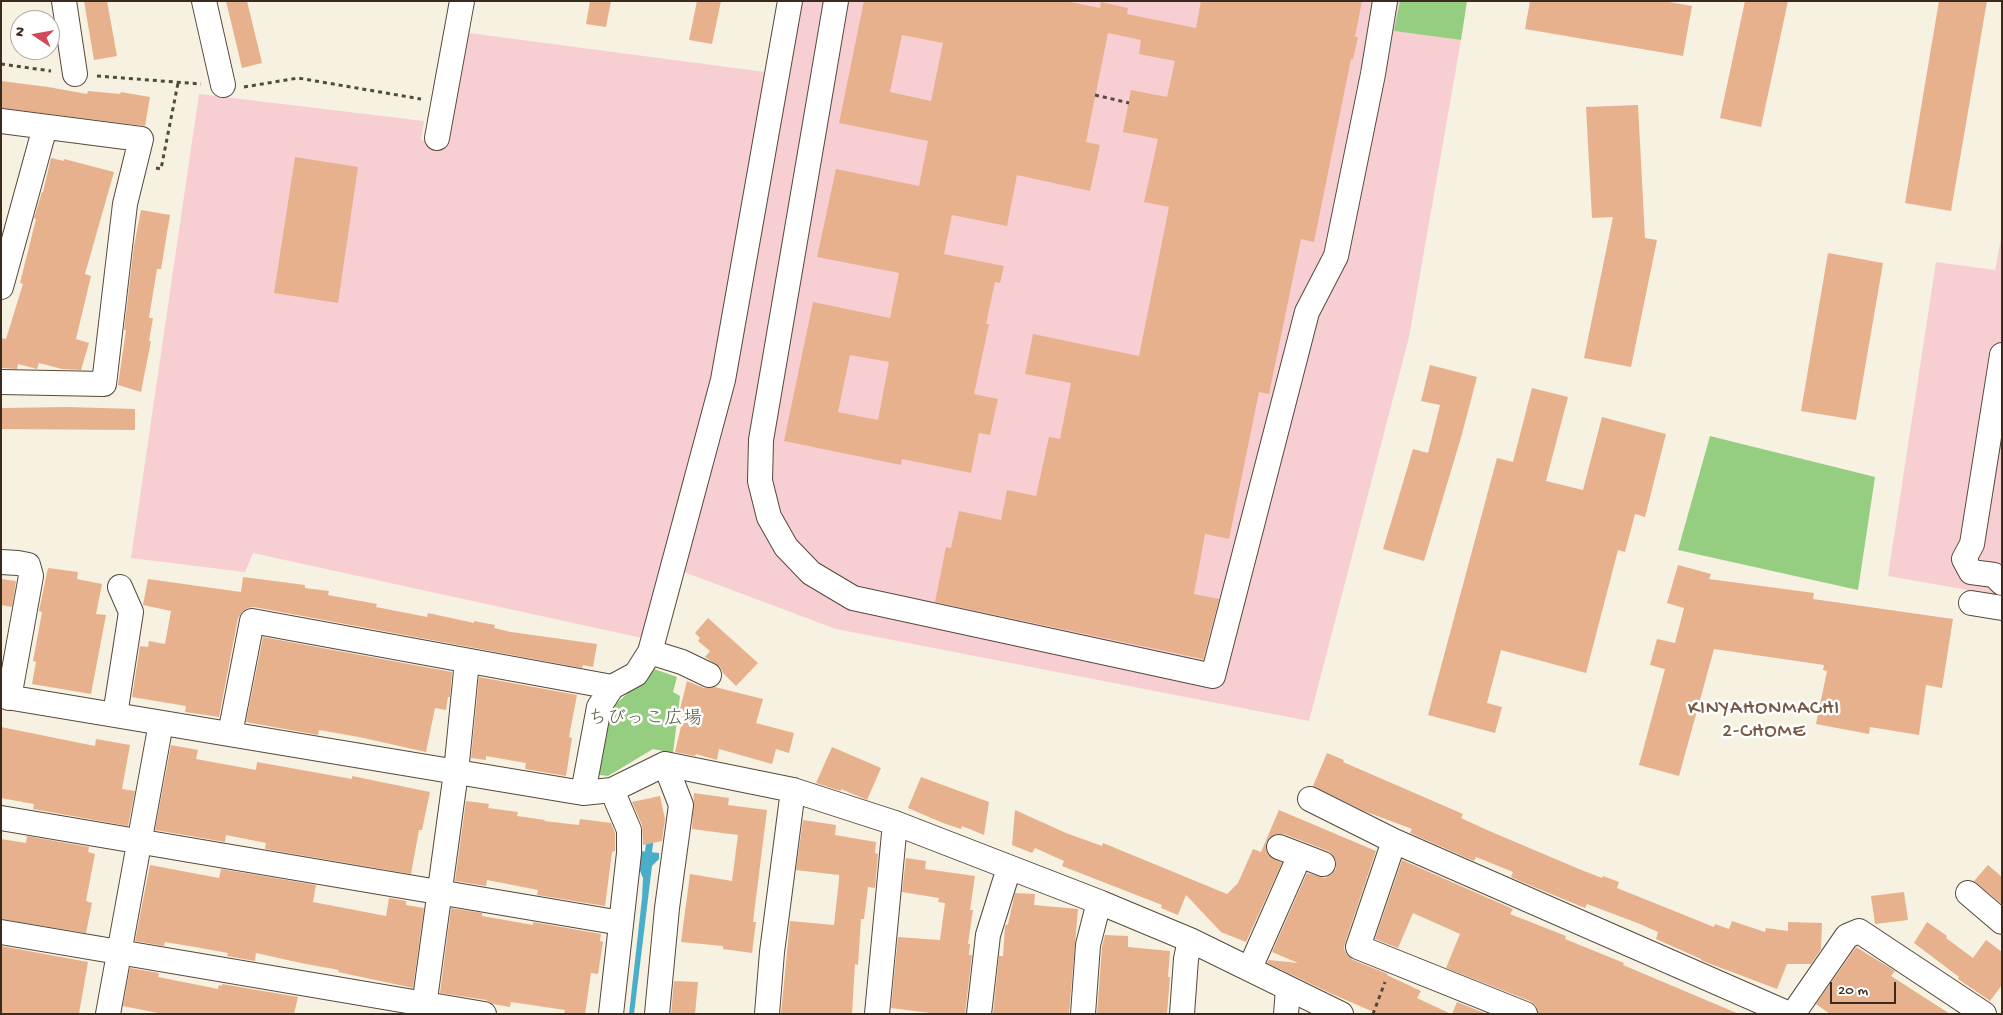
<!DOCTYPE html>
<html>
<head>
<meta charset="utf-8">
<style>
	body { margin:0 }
	#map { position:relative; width:2003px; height:1015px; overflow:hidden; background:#f6f1e0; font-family:"Gochi Hand",sans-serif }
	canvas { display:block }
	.frame { position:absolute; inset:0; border:2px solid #3b2a1e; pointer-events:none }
	.north { position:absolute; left:10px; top:10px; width:50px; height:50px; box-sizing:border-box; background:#fff; border:1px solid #b1aaa5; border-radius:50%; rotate:282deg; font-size:14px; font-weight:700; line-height:20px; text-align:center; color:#3b2a1e }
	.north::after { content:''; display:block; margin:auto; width:18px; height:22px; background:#d1495b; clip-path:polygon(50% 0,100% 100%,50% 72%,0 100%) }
	.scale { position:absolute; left:1830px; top:982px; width:66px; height:22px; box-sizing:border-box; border:2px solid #3b2a1e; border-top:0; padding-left:6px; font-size:15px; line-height:18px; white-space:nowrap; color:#3b2a1e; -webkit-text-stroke:4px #fff; paint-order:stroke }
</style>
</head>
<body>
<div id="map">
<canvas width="2003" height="1015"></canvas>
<div class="frame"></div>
<div class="north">N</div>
<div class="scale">20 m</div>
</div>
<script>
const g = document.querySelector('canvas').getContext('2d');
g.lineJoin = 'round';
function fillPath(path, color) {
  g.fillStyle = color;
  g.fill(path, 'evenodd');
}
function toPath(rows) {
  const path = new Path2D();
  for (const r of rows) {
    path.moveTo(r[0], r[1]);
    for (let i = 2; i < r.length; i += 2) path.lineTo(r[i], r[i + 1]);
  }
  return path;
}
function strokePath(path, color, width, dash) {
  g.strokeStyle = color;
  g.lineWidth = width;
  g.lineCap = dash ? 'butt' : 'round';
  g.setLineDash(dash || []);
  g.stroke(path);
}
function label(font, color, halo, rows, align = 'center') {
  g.font = font + ' "Gochi Hand","Klee One",sans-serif';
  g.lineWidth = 5;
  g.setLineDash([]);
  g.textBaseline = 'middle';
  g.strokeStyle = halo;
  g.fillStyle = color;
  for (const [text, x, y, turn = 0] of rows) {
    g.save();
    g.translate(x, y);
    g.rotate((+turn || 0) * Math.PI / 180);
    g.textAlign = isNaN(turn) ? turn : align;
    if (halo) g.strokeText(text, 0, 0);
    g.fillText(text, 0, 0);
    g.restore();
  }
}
const built = toPath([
	[801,1,1400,1,1395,31,1461,40,1409,337,1309,721,836,629,684,572,735,380],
	[469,33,765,72,713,376,642,638,253,553,245,572,131,558,199,94,424,121,421,140,448,144],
	[2002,233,2002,596,1888,576,1936,262,1995,270]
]);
const green = toPath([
	[1400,1,1467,1,1461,40,1394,31],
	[1710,436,1875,477,1858,590,1678,550],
	[654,669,677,677,673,692,680,696,673,753,653,749,608,776,600,775,595,772,605,714]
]);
const water = toPath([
	[640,851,659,853,659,859,652,866,634,1014,629,1014,642,898,643,878,638,866]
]);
const stream = toPath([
	[647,861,651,835]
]);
const building = toPath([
	[84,1,107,1,117,56,94,60],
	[226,1,247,1,262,63,242,68],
	[590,1,611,1,606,27,586,24],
	[697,1,721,1,712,44,689,40],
	[864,1,1065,1,1100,8,1101,2,1128,8,1127,14,1196,28,1201,1,1362,1,1355,37,1358,37,1353,59,1351,59,1314,242,1301,239,1269,394,1259,392,1229,539,1205,534,1194,594,1219,599,1203,659,935,602,946,547,951,548,959,511,1001,520,1007,490,1036,496,1049,437,1060,439,1071,383,1025,374,1033,334,1139,356,1169,207,1144,202,1158,139,1123,132,1131,90,1167,97,1175,61,1139,54,1141,40,1108,33,1086,142,1100,145,1090,191,1017,175,1007,226,952,215,944,254,1004,266,1000,283,995,282,986,324,989,324,974,394,998,399,990,435,979,433,971,473,902,459,901,465,784,441,813,302,890,318,899,273,817,257,836,169,919,186,928,141,839,123],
	[902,35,943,43,931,101,890,92],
	[850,355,889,362,878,420,838,412],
	[1530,1,1664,1,1692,6,1683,56,1525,29],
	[1745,1,1788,1,1761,127,1720,118],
	[1939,1,1987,1,1951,211,1905,203],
	[1,81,48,87,87,94,88,91,120,94,121,92,150,97,145,126,1,108],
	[1638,105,1645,238,1657,240,1631,367,1584,358,1613,217,1592,218,1586,107],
	[295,157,358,167,338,303,274,293],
	[51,158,64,161,64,159,114,172,85,274,91,276,76,339,89,343,81,370,62,369,39,363,37,369,18,364,17,369,1,368,1,338,6,339,23,284,20,283,36,219,34,218,42,192,43,192],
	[141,210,170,215,161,269,157,269,149,318,153,318,149,341,151,341,141,392,118,385,126,330,124,330,134,246],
	[1828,253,1883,263,1856,420,1801,411],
	[1430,365,1477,377,1462,434,1424,561,1383,549,1413,449,1428,453,1440,405,1421,401],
	[1532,388,1568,397,1546,481,1583,490,1602,417,1666,434,1645,517,1635,514,1625,552,1618,550,1586,673,1501,650,1487,703,1502,707,1495,733,1428,715,1497,458,1513,462],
	[68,407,135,409,135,430,1,429,1,408],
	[1678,565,1711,574,1709,579,1814,593,1813,599,1953,619,1942,688,1926,685,1919,735,1870,727,1869,734,1816,724,1827,671,1823,670,1824,665,1714,649,1679,776,1639,765,1665,669,1650,665,1657,639,1675,643,1684,608,1667,603],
	[48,568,78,572,77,579,102,584,96,614,106,615,91,694,32,684,36,662,33,661,42,612,39,611],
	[243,577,305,585,305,588,329,591,328,595,377,604,376,607,427,617,428,613,474,623,474,621,495,625,494,628,511,632,597,644,593,667,583,665,582,668,254,607,248,608,242,612,238,618,219,717,185,712,186,706,132,697,140,646,148,647,149,641,165,644,171,611,143,605,148,579,241,592],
	[1,579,16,581,12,607,1,605],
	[708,618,758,663,736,686,723,673,720,667,705,657,710,651,698,641,700,638,695,633],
	[263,637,452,672,450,697,448,697,446,710,435,708,426,752,359,737,319,730,318,735,246,722],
	[479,677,577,695,569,737,572,738,566,776,525,769,526,763,486,756,486,760,471,758],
	[687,681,704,688,715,687,763,699,756,723,794,733,789,753,776,749,772,764,719,749,717,760,696,754,695,756,675,752,684,714,679,713],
	[1,727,95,746,96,739,130,745,122,789,135,791,128,826,33,809,34,804,1,798],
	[171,745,198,750,196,759,256,770,257,762,352,779,352,776,430,792,422,830,419,830,411,874,265,849,266,843,226,835,225,842,155,830],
	[832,747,881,768,867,800,841,789,841,791,816,783],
	[1327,753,1344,760,1343,762,1463,814,1461,818,1487,830,1579,869,1602,878,1603,876,1619,882,1617,888,1714,927,1715,924,1729,929,1732,921,1765,932,1766,928,1788,931,1788,922,1822,923,1821,949,1811,964,1787,964,1777,989,1708,963,1701,960,1701,959,1656,939,1658,932,1640,924,1587,904,1585,908,1522,882,1511,877,1513,872,1476,857,1474,861,1410,833,1412,829,1364,811,1313,786],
	[921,777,989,802,984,835,962,826,961,829,943,823,908,808],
	[694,793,729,798,728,805,767,810,753,922,756,922,752,953,723,949,723,946,681,942,690,874,732,881,738,835,692,829],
	[660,796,665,819,662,841,643,845,642,825,632,802],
	[466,801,489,804,488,808,518,812,517,816,545,820,544,821,579,825,580,819,611,823,615,833,615,851,612,852,605,906,537,895,538,890,487,880,486,886,455,881],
	[1015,810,1066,833,1102,846,1103,843,1227,894,1238,883,1253,849,1261,852,1279,810,1376,851,1345,943,1344,949,1347,955,1353,960,1388,974,1387,975,1421,991,1417,998,1451,1014,1378,1014,1330,993,1267,963,1269,960,1298,963,1272,952,1307,873,1325,878,1331,875,1336,869,1336,861,1333,855,1328,851,1284,834,1276,834,1270,837,1266,843,1266,850,1269,856,1282,863,1246,942,1221,932,1186,895,1178,915,1161,908,1162,905,1062,866,1064,861,1035,848,1032,853,1012,845],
	[803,820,836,825,835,835,876,842,875,853,878,854,875,888,868,887,864,919,861,919,858,965,855,964,852,1014,781,1014,790,921,834,925,839,879,839,875,796,870],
	[27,836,89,847,88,852,95,854,86,901,92,903,86,933,1,919,1,839,26,843],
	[906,858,926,861,925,869,975,876,970,910,973,910,968,944,970,944,969,955,972,955,965,1014,938,1014,891,1008,898,937,940,940,945,903,938,902,939,898,902,892],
	[1402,860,1513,909,1510,914,1566,936,1565,939,1624,963,1623,965,1739,1014,1538,1014,1536,1006,1530,1001,1446,968,1460,934,1413,913,1398,948,1375,939],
	[150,865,219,878,221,869,316,885,313,902,386,916,389,898,406,901,406,905,424,908,413,988,338,972,339,970,301,963,256,953,255,961,227,956,228,953,195,947,165,942,164,946,135,941],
	[1988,865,2002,877,2002,904,1974,881],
	[1904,892,1908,920,1875,924,1871,896],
	[1015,893,1035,894,1034,905,1078,909,1069,1014,993,1014,999,956,1003,956,1005,926,1008,924],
	[451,908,482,913,482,916,533,925,533,922,601,934,600,941,603,942,598,974,591,973,585,1014,564,1014,565,1010,511,1002,510,1007,493,1004,486,1000,440,993],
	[1927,922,1947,936,1946,938,1973,958,1986,940,2002,952,2002,985,1990,1001,1958,979,1959,977,1914,943],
	[1105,935,1128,936,1128,947,1170,951,1168,977,1170,977,1167,1014,1097,1014,1102,947],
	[1,946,88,962,79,1014,1,1014],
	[1856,947,1895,971,1891,976,1950,1014,1830,1014,1816,1004],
	[130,968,159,973,158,977,218,989,219,985,222,986,222,984,298,997,294,1014,163,1014,123,1006],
	[674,981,698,982,695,1014,671,1014],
	[1457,1002,1487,1014,1452,1014]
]);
const path = toPath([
	[1,64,51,71],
	[97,76,201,84],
	[244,87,298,78,421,99],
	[1095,95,1129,103],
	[156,168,161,169,178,83],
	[1373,1014,1385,982]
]);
const minor = toPath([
	[64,1,75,74],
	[204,1,223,85],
	[836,1,761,440,760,481,769,517,786,547,811,573,853,598,1213,676,1307,312,1336,256,1373,74,1385,1],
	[1,121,141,139,125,204,104,384,1,382],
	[437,138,462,1],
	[1,287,45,127],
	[2002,355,1972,544,1964,559,1971,572,1994,575,2002,583],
	[1,562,18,563,28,565,31,576,9,698],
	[1971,603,2002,608],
	[650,652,682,662,709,675],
	[1,696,583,793,612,790,665,764,793,790,895,823,1099,902,1190,940,1341,1014],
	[115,715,131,612,120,587],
	[230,734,252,621,612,687],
	[583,793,599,707,612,687,636,674,650,652,723,380,790,1],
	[1310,799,1394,841,1789,1014],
	[1,818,621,923],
	[1394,841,1358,947,1525,1014],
	[1279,847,1323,864],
	[1968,893,2002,922],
	[1,932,484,1014],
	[1250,968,1300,855],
	[108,1014,161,723],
	[423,1014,456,772,467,661],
	[611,1014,629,853,629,830,612,790],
	[657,1014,667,908,681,805,665,764],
	[767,1014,772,952,793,790],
	[877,1014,895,823],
	[979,1014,988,935,1009,868],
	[1083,1014,1088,945,1099,902],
	[1182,1014,1186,959,1190,940],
	[1286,1014,1288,989],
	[1793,1014,1847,936,1859,931,1984,1014]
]);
const parkNames = [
	["ちびっこ広場",645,720]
];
const neighbourhoodNames = [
	["KINYAHONMACHI",1764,710],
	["2-CHOME",1764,733]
];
fillPath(built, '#f7cfd2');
fillPath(green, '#95ce81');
fillPath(water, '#4aaeca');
strokePath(stream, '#4aaeca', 7);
fillPath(building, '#e8b18e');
strokePath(minor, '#57483b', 26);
strokePath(path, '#57483b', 3, [4, 4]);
strokePath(minor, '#fff', 24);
label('19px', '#565b3c', '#fff', parkNames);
g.letterSpacing = '1px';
label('20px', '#785945', '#fff', neighbourhoodNames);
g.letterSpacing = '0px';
</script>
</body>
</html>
